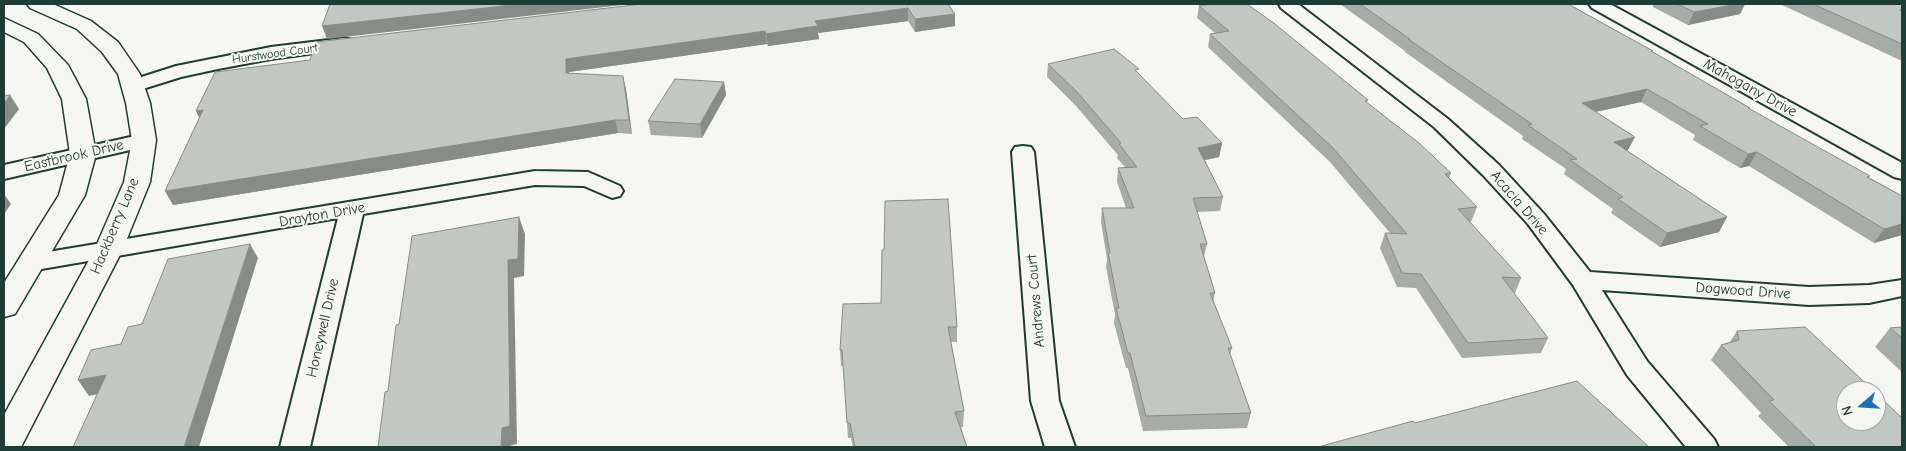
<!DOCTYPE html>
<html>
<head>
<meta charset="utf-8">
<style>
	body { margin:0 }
	#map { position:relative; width:1906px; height:451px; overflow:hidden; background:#f6f6f2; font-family:"Comic Neue",sans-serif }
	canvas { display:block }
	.frame { position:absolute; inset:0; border:5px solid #1f3d34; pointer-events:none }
	.north { position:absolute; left:1836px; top:381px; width:50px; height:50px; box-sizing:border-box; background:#f6f6f2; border:1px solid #a0aca6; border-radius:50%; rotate:251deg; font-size:14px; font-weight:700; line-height:20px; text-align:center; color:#1f3d34 }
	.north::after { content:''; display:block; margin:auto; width:18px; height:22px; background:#1f6fb2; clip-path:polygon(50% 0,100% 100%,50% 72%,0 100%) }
</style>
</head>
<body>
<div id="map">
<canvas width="1906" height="451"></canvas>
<div class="frame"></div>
<div class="north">N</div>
</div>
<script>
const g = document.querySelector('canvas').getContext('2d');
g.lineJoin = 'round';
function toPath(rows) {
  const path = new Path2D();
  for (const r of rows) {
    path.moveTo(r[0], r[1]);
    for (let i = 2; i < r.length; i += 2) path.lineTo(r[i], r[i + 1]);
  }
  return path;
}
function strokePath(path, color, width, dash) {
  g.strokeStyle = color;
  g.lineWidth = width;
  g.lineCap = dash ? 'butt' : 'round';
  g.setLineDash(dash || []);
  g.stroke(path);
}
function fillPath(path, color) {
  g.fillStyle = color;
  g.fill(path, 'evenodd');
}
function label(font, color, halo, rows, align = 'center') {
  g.font = font + ' "Comic Neue",sans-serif';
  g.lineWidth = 4;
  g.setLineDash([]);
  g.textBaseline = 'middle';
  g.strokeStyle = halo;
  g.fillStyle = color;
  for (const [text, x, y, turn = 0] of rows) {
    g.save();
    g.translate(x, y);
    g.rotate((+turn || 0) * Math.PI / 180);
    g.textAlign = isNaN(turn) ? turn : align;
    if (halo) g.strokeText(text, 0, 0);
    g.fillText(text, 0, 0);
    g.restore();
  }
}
const street = toPath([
	[1279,4,1298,4,1448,119,1499,165,1544,214,1590,272,1809,287,1869,285,1902,280,1902,296,1869,303,1809,305,1602,290,1647,361,1714,439,1718,447,1686,447,1627,375,1573,285,1528,224,1483,175,1434,127,1281,8,1279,4],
	[1589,4,1610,4,1902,163,1902,179,1894,177,1592,8,1589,4],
	[345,38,352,40,354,44,352,48,271,59,218,69,181,77,133,92,126,90,123,86,126,82,176,66,271,47,345,38],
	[144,134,152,135,155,140,152,145,4,179,4,165,144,134],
	[1023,146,1031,147,1034,152,1059,401,1075,447,1045,447,1031,401,1012,152,1015,147,1023,146],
	[535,171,588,172,620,186,623,191,620,196,612,198,584,186,535,185,363,214,310,447,280,447,338,218,30,271,21,269,18,263,21,257,30,255,535,171]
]);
const secondary = toPath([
	[27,4,53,4,91,21,118,42,140,74,150,103,156,140,150,182,122,251,21,447,4,447,4,415,94,251,124,182,132,140,126,103,118,74,102,52,77,29,30,8,27,4],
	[4,18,38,34,68,65,86,99,96,154,85,195,15,314,4,317,4,283,59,195,70,154,62,99,47,68,24,42,4,32,4,18]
]);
const wall = toPath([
	[948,4,955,14,955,26,915,32,908,21,818,33,819,39,804,41,768,46,767,44,569,72,569,73,626,89,632,134,618,133,173,205,199,118,196,111,310,60],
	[1340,4,1568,4,1653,51,1652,52,1750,108,1749,109,1902,196,1902,235,1874,243,1749,166,1740,168,1693,140,1695,135,1641,102,1596,112,1628,150,1627,151,1727,217,1719,232,1660,247,1611,213,1613,209,1564,174,1566,169,1522,139,1523,136,1405,52,1405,51],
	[1650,4,1745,4,1740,14,1688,25,1653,7,1653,5],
	[1780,4,1902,4,1902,61],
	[1199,6,1368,100,1367,103,1451,173,1449,178,1477,207,1471,222,1469,222,1521,278,1515,293,1514,293,1548,338,1541,353,1462,358,1416,288,1397,287,1380,248,1385,233,1390,233,1330,162,1208,47,1210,34,1215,33,1197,18],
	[1048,64,1138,74,1183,119,1222,143,1219,157,1205,160,1223,197,1220,211,1197,212,1207,244,1204,257,1215,293,1213,302,1232,348,1230,355,1251,413,1247,428,1143,431,1128,368,1126,368,1114,323,1115,314,1106,267,1107,259,1101,222,1102,208,1126,208,1117,182,1118,168,1125,167,1117,158,1118,155,1076,106,1047,77],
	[724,82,726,95,702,138,651,135,648,121],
	[881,303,957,327,957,342,951,342,964,411,963,427,961,427,967,447,853,447,851,438,848,438,843,366,841,366,840,350],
	[1902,327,1902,372,1875,347,1890,328],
	[1737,331,1902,447,1789,447,1758,416,1761,413,1711,360,1721,345,1730,342]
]);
const shadedWall = toPath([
	[521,4,631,4,327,39,322,26],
	[1738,4,1745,4,1740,14,1688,25,1694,12],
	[908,8,908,21,818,33,819,39,768,46,766,34,815,21],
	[955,14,955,26,915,32,915,19],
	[765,31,767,44,569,72,570,86,566,73,566,59],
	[623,76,626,89,632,134,629,120],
	[724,82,726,95,702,138,700,124],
	[1647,89,1641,102,1576,116,1582,103],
	[10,95,19,109,4,129,4,104],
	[203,110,203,124,196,111],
	[615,120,618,133,173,205,165,191],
	[1635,137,1628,150,1607,155,1614,142],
	[1222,143,1219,157,1196,162,1198,148],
	[1757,152,1749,166,1740,168,1748,154],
	[4,194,11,204,4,214],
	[519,217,525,234,524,276,514,278,517,444,509,446,509,447,501,447,508,260],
	[1727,217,1719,232,1660,247,1667,233],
	[1902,224,1902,235,1874,243,1884,229],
	[250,244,258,258,199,447,184,447],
	[106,375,117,390,89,396,78,380]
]);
const building = toPath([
	[330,4,521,4,322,26,330,4],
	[642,4,948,4,955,14,915,19,908,8,815,21,818,26,803,28,766,34,765,31,566,59,566,73,623,76,629,120,615,120,165,191,203,110,196,111,215,72,310,60,316,42,642,4],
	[1211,4,1247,4,1275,24,1368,100,1365,101,1419,143,1451,173,1445,174,1477,207,1458,209,1521,278,1502,277,1548,338,1468,343,1421,274,1402,273,1385,233,1407,234,1333,148,1210,34,1229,31,1199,6,1211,4],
	[1360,4,1568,4,1653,51,1651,51,1750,108,1748,108,1870,176,1867,177,1902,196,1902,224,1884,229,1757,152,1748,154,1700,126,1708,124,1647,89,1582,103,1635,137,1614,142,1727,217,1667,233,1618,199,1623,197,1570,160,1577,159,1528,125,1532,124,1408,39,1410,39,1360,4],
	[1677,4,1738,4,1694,12,1677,4],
	[1813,4,1902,4,1902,9,1900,10,1902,11,1902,44,1813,4],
	[1114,49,1139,69,1135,70,1183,119,1197,117,1222,143,1198,148,1223,197,1193,198,1207,244,1200,244,1215,293,1210,293,1232,348,1228,348,1251,413,1146,416,1130,353,1128,353,1116,308,1119,308,1108,253,1110,253,1102,208,1134,208,1118,168,1137,167,1119,144,1121,143,1077,92,1048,64,1114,49],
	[675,79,724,82,700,124,648,121,675,79],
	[10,95,4,104,4,96,10,95],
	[948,199,957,327,948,327,964,411,955,412,967,447,855,447,850,423,847,423,842,350,840,350,843,304,881,303,882,250,884,250,885,201,948,199],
	[519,217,518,259,508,260,510,426,502,428,501,447,378,447,385,392,388,391,396,325,399,324,412,236,519,217],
	[250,244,184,447,73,447,106,375,78,380,91,350,121,344,128,327,142,324,168,259,250,244],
	[1805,327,1874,391,1846,391,1846,421,1876,421,1876,393,1902,418,1902,447,1816,447,1769,401,1774,400,1721,345,1739,340,1737,331,1805,327],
	[1902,327,1902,338,1890,328,1902,327],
	[1577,381,1649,447,1318,447,1413,421,1415,423,1577,381]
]);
const farStreetnames = [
	["Hurstwood Court",275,54,-8]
];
const streetNames = [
	["Mahogany Drive",1750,88,29],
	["Eastbrook Drive",74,156,-13],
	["Acacia Drive",1519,203,49],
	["Drayton Drive",322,215,-10],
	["Hackberry Lane",115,226,-67],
	["Dogwood Drive",1743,291,4],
	["Andrews Court",1036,301,-95],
	["Honeywell Drive",323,328,-77]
];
strokePath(street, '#1f3d34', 4);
strokePath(secondary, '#1f3d34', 3);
fillPath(street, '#f6f6f2');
fillPath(secondary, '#f6f6f2');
fillPath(wall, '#a6aca8');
fillPath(shadedWall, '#878c88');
fillPath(building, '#c1c8c3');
strokePath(building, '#878c88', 1);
label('12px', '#1f3d34', '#f6f6f2', farStreetnames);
label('15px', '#1f3d34', '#f6f6f2', streetNames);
</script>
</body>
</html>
